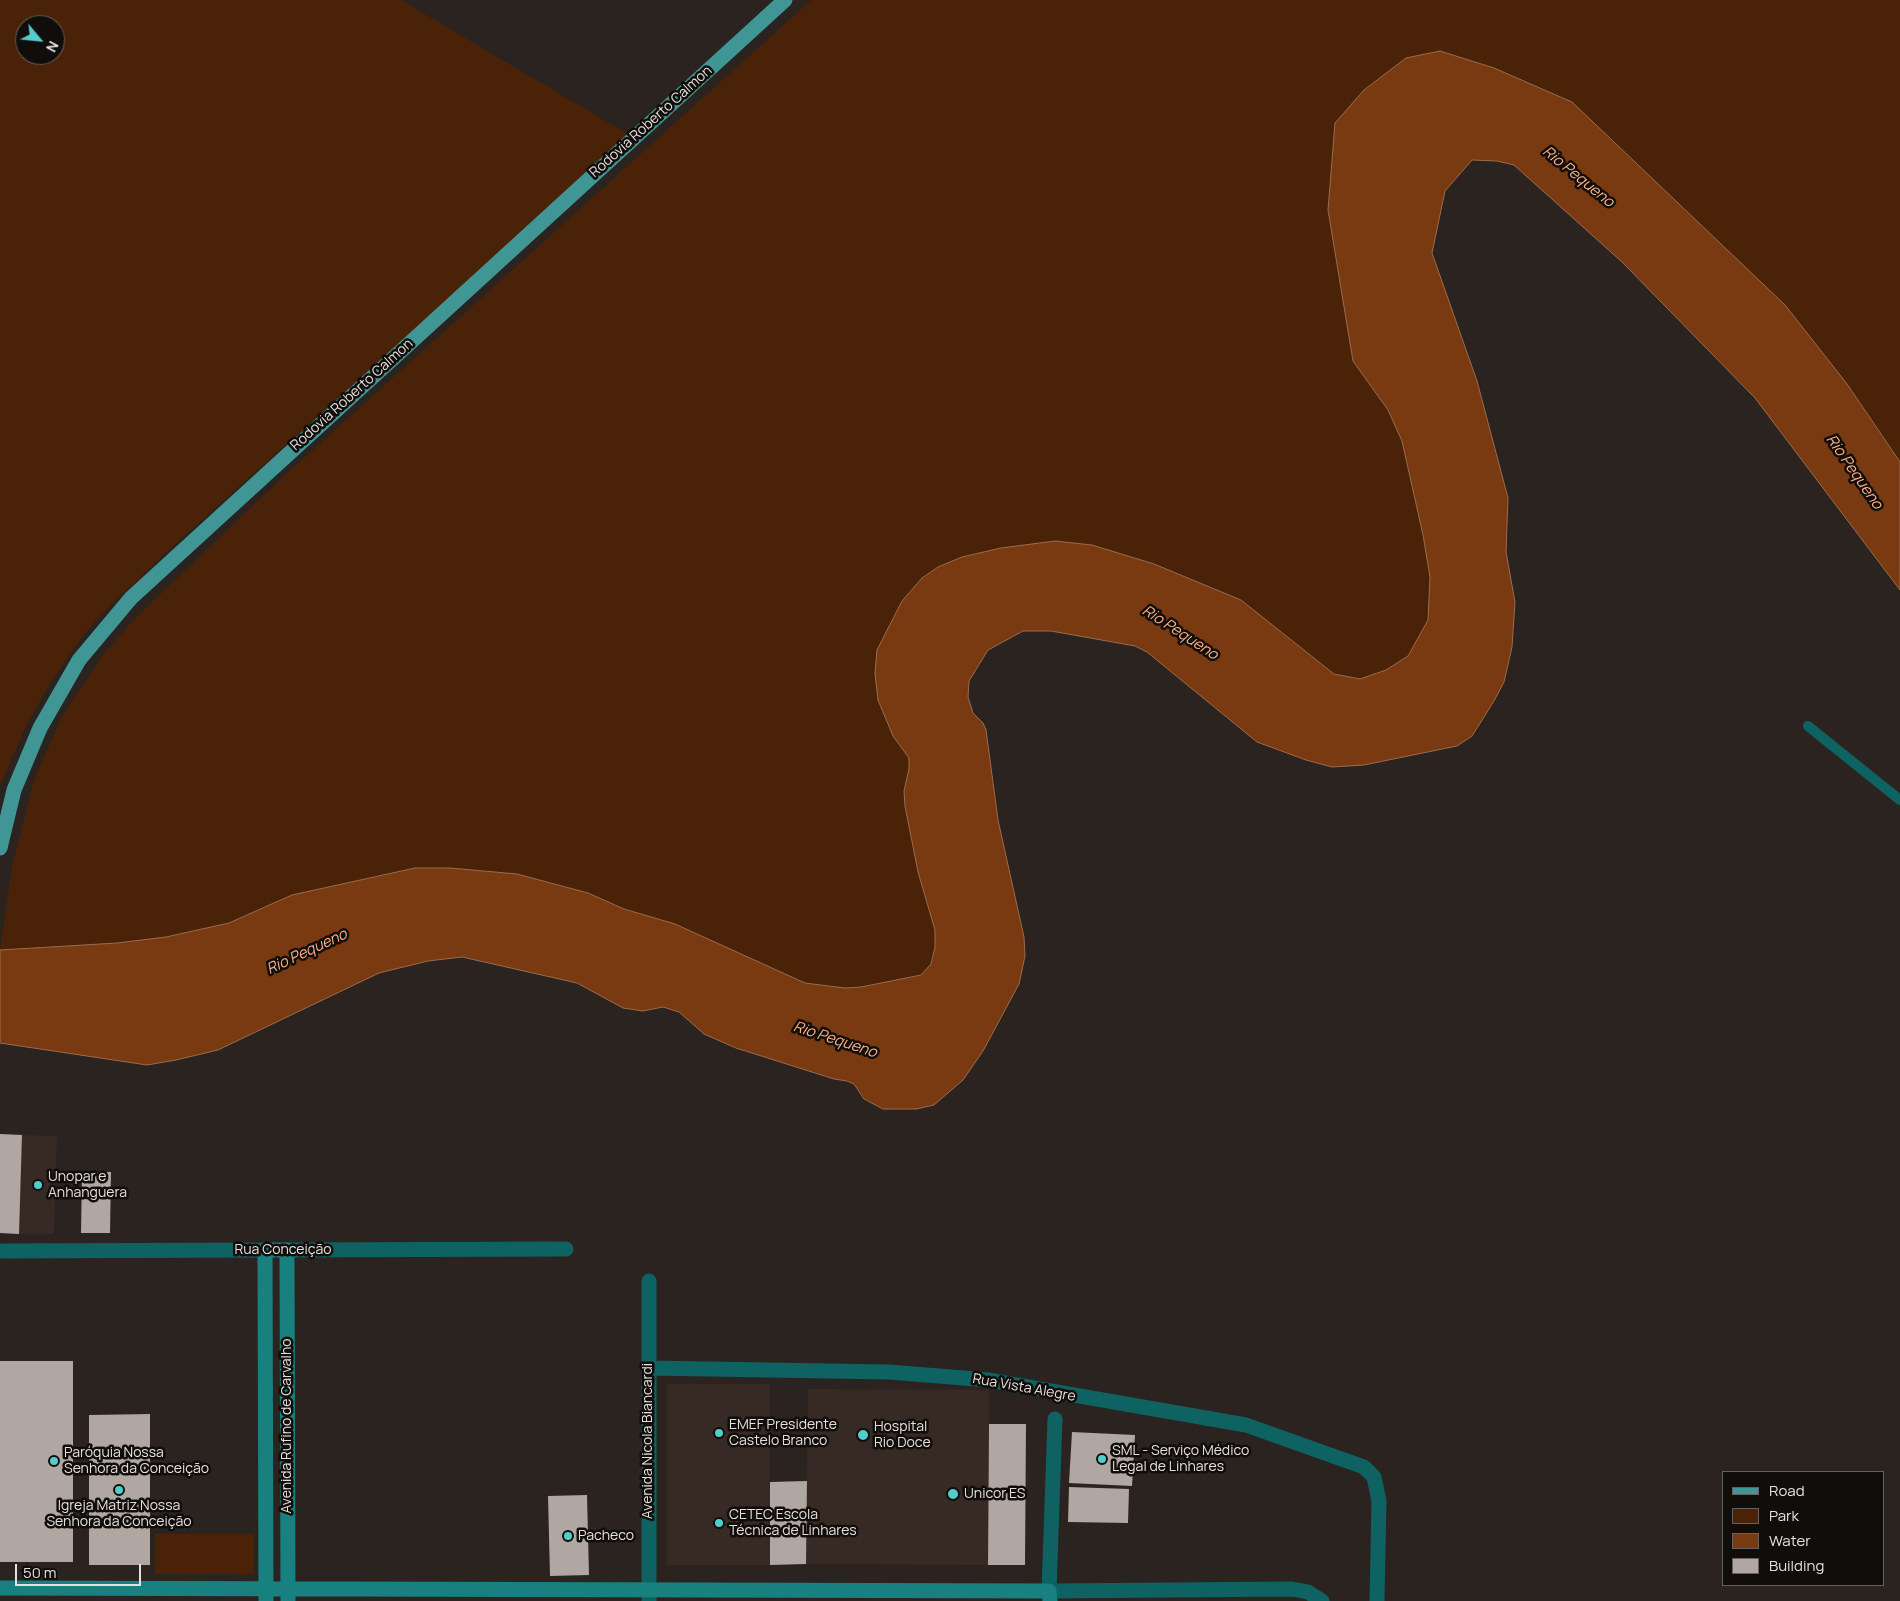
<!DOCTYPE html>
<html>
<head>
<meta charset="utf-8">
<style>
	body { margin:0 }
	#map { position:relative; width:1900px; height:1601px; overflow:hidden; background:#2a231f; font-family:Manrope,sans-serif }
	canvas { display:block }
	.legend { position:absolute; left:1722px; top:1471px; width:162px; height:115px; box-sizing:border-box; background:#100d0b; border:1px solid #65615f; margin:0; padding:6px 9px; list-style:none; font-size:15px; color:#e5e0de }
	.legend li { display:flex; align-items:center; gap:10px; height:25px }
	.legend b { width:25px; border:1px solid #65615f }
	.north { position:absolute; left:15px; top:15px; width:50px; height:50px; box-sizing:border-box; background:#100d0b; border:1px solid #65615f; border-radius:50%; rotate:118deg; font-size:14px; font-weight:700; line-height:20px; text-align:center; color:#e5e0de }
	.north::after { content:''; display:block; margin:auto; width:18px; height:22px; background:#52cdcc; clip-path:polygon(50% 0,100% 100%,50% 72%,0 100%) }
	.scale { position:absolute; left:15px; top:1564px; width:126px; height:22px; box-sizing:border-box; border:2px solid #e5e0de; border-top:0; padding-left:6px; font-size:15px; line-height:18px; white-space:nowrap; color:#e5e0de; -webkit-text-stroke:4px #100d0b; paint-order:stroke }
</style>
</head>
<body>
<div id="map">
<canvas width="1900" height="1601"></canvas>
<ul class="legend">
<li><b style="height:6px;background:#3f9695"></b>Road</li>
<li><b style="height:14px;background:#4a2207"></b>Park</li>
<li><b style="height:14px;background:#7a3a11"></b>Water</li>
<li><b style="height:14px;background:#b0a7a2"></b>Building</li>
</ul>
<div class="north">N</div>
<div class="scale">50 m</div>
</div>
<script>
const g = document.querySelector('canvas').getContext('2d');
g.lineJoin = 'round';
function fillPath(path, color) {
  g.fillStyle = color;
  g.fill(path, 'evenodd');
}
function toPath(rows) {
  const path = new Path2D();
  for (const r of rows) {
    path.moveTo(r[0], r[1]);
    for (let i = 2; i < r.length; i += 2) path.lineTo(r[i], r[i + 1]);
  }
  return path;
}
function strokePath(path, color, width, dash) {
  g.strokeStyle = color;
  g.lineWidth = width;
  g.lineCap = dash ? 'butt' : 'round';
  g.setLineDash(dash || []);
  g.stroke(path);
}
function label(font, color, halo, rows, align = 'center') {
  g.font = font + ' Manrope,sans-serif';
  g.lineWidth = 5;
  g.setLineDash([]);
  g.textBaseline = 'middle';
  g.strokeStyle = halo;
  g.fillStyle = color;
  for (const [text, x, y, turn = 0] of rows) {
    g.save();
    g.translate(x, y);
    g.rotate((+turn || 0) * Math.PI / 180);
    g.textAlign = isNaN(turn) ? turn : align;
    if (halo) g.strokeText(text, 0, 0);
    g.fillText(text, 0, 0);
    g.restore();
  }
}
const built = toPath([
	[22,1135,57,1136,54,1234,19,1234],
	[667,1384,770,1384,770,1565,667,1565],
	[808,1389,989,1390,988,1565,806,1564]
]);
const green = toPath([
	[0,0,401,0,631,136,186,534,115,601,83,635,50,684,28,722,0,786],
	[25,25,55,25,55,55,25,55],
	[811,0,1900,0,1900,462,1847,384,1572,102,1494,68,1440,52,1328,210,1353,361,1388,410,1402,442,1423,535,1430,577,1428,620,1408,656,1386,670,1360,679,1334,674,1241,600,1154,564,1092,545,1055,541,1001,548,962,557,938,567,922,578,902,601,877,650,893,736,909,758,909,769,904,791,905,806,918,872,935,930,935,947,931,964,921,975,861,987,845,988,805,983,675,924,624,909,588,893,450,868,415,868,293,895,229,923,166,937,117,943,0,950,12,866,34,780,61,718,102,656,133,620,283,477],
	[155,1534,254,1534,254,1574,155,1574]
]);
const water = toPath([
	[1440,51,1494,68,1572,102,1785,305,1847,384,1900,462,1900,590,1755,398,1622,262,1514,165,1497,161,1472,160,1445,191,1432,253,1477,381,1508,498,1506,552,1515,602,1512,647,1504,682,1494,701,1472,736,1457,746,1364,765,1332,767,1306,760,1257,742,1147,652,1135,646,1051,631,1023,631,988,650,969,681,968,697,973,713,983,723,986,730,998,820,1024,937,1025,956,1019,984,983,1051,963,1080,934,1105,916,1109,883,1109,864,1099,854,1084,847,1081,834,1079,736,1048,704,1034,679,1012,663,1007,643,1011,623,1008,577,983,462,957,428,961,379,973,218,1050,176,1060,147,1065,0,1043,0,950,117,943,166,937,229,923,292,895,415,868,450,868,517,874,588,893,624,909,675,924,805,983,845,988,861,987,921,975,931,964,935,947,935,930,918,872,905,806,904,791,909,769,909,758,893,736,878,700,875,673,877,650,902,601,922,578,938,567,962,557,1001,548,1055,541,1092,545,1154,564,1241,600,1334,674,1360,679,1386,670,1408,656,1428,620,1430,577,1423,535,1402,441,1388,410,1353,361,1328,210,1335,123,1364,90,1406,58,1440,51]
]);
const building = toPath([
	[0,1134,22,1135,19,1234,0,1233],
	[82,1172,111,1172,110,1233,81,1233],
	[0,1361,73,1361,73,1562,0,1562],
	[150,1414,150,1565,89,1565,89,1415],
	[989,1424,1026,1424,1025,1565,988,1565],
	[1072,1432,1135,1435,1132,1486,1069,1483],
	[807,1481,806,1564,770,1565,770,1482],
	[1069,1487,1129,1489,1128,1523,1068,1522],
	[587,1495,589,1575,550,1576,548,1496]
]);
const lane = toPath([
	[1808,726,1900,800]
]);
const street = toPath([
	[287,1250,566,1249],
	[0,1251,265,1250],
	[648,1368,889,1372,988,1380,1246,1425,1364,1467,1374,1477,1379,1501,1377,1601],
	[1055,1419,1049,1591,1292,1589,1308,1592,1322,1601],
	[649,1601,649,1281]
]);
const secondary = toPath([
	[0,1588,1049,1591,1050,1601],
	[266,1601,265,1250,287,1250,288,1601]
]);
const primary = toPath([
	[0,848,14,790,40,728,79,660,131,598,785,0]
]);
const markers = [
	[38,1185,5,"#52cdcc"],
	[719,1433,5,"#52cdcc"],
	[863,1435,6,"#52cdcc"],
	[1102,1459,5,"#52cdcc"],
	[54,1461,5,"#52cdcc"],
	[119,1490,5,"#52cdcc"],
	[953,1494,6,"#52cdcc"],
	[719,1523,5,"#52cdcc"],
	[568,1536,5,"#52cdcc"]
];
const streetNames = [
	["Rodovia Roberto Calmon",651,122,-42],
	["Rodovia Roberto Calmon",352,395,-42],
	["Rua Conceição",283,1250],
	["Rua Vista Alegre",1024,1388,10],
	["Avenida Rufino de Carvalho",287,1426,-90],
	["Avenida Nicola Biancardi",648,1441,-90]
];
const poiNames = [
	["Unopar e",48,1177],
	["Anhanguera",48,1193],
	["EMEF Presidente",729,1425],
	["Castelo Branco",729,1441],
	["Hospital",874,1427],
	["Rio Doce",874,1443],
	["SML - Serviço Médico",1112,1451],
	["Legal de Linhares",1112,1467],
	["Paróquia Nossa",64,1453],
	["Senhora da Conceição",64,1469],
	["Unicor ES",964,1494],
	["Igreja Matriz Nossa",119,1506,"center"],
	["Senhora da Conceição",119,1522,"center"],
	["CETEC Escola",729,1515],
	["Técnica de Linhares",729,1531],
	["Pacheco",578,1536]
];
const waterNames = [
	["Rio Pequeno",1578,177,39],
	["Rio Pequeno",1854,472,55],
	["Rio Pequeno",1180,633,33],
	["Rio Pequeno",307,952,-25],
	["Rio Pequeno",835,1040,18]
];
fillPath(built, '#372a24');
fillPath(green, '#4a2207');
fillPath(water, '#7a3a11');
strokePath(water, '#9a6c4e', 1);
fillPath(building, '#b0a7a2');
strokePath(lane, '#0e6261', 10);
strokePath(street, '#0e6261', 15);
strokePath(secondary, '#188180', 15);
strokePath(primary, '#3f9695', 15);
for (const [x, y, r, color] of markers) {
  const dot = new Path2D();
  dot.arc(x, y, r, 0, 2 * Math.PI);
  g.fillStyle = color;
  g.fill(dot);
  strokePath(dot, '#100d0b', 2);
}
label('14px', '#e5e0de', '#100d0b', streetNames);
label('14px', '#e5e0de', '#100d0b', poiNames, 'left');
label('italic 15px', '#fcb086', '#100d0b', waterNames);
</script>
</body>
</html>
